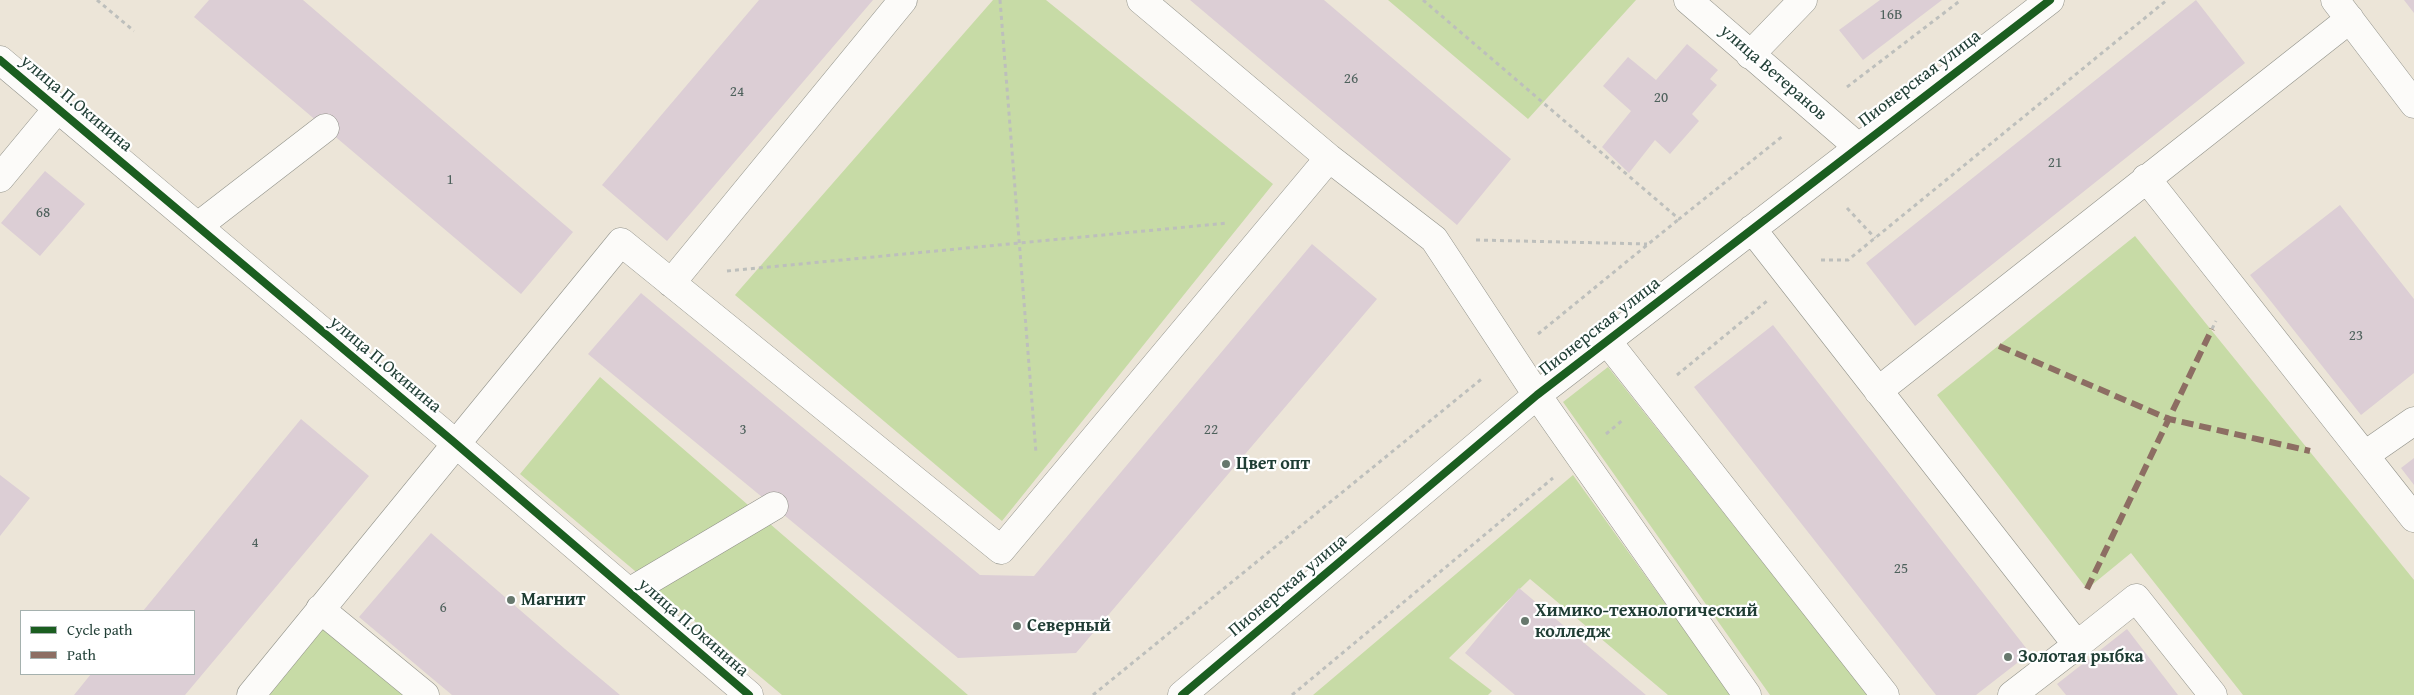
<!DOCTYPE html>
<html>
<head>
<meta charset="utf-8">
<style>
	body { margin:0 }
	#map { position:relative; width:2414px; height:695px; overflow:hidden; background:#ece5d8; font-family:"Gentium Book Plus",serif }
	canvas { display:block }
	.legend { position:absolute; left:20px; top:610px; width:175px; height:65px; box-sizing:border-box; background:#fff; border:1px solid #a5b1ae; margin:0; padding:6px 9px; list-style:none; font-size:15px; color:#1f3d34 }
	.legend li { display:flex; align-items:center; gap:10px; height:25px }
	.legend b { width:25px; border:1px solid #a5b1ae }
</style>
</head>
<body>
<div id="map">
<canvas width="2414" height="695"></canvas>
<ul class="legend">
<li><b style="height:6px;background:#1b5e20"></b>Cycle path</li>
<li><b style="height:6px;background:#8d6e63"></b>Path</li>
</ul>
</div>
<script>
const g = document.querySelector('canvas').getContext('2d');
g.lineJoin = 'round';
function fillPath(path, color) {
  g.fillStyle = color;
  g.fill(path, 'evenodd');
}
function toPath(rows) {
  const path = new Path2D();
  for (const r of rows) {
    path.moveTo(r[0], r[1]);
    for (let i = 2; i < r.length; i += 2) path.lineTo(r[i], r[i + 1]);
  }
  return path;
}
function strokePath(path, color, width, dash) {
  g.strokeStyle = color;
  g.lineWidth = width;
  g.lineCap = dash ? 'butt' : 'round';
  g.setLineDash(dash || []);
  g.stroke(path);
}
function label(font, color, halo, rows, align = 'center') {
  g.font = font + ' "Gentium Book Plus",serif';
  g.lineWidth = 4.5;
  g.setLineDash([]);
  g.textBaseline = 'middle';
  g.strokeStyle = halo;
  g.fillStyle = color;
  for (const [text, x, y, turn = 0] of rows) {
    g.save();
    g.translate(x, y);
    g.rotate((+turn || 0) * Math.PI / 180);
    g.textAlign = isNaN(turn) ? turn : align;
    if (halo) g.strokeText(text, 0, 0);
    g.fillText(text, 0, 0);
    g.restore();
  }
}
const green = toPath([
	[993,0,1046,0,1273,184,1002,521,735,295],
	[1388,0,1636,0,1528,119],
	[2135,236,2414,580,2414,695,2243,695,2131,553,2087,589,1937,395],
	[1608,367,1868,695,1770,695,1563,402],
	[600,377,968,695,782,695,520,474],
	[1573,475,1731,695,1668,695,1530,579,1449,658,1492,691,1488,695,1313,695],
	[321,618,415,695,258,695]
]);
const building = toPath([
	[209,0,303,0,573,232,521,294,194,17],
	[759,0,873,0,667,241,602,185],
	[1190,0,1324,0,1511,159,1457,225],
	[1880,0,1942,0,1863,60,1839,30],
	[2196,0,2245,63,1915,326,1866,263],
	[2404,0,2414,0,2414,13],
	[1687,44,1718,70,1710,79,1717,85,1692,114,1699,121,1670,154,1655,140,1629,173,1602,147,1631,111,1603,86,1628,57,1656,80],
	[45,171,85,204,40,256,1,223],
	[2340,205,2414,299,2414,373,2361,415,2250,275],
	[1312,244,1377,299,1076,653,958,658,588,354,641,293,980,575,1034,576],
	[1773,325,2030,653,1976,695,1936,695,1694,387],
	[301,419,369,476,185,695,74,695,91,674,194,674,194,611,143,611],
	[2414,458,2414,485,2401,468],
	[0,475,30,498,0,536],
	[431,533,565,649,620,695,452,695,359,617],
	[1519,588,1646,695,1515,695,1465,653],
	[2127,629,2178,695,2066,695,2057,684]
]);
const path = toPath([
	[97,0,134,31],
	[1000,0,1036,453],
	[1423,0,1679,219,1784,135],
	[1847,87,1961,0],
	[1847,208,1875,238],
	[1476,240,1647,244],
	[1821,260,1848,260,2167,0],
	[727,271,1228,223],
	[2212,329,2216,321],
	[1538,334,1679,219],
	[1677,375,1767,301],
	[1606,434,1624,419],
	[1093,695,1484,377],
	[1292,695,1553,478]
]);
const minor = toPath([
	[1141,0,1329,158,1434,239,1537,395,1747,695],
	[1688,0,1857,146],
	[2335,0,2414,104],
	[1750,55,1803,0],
	[0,60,455,443,749,695],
	[0,178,58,108],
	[2146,178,2414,518],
	[198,226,325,128],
	[1752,229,2077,645,2136,598,2213,695],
	[671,283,903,0],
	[1607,341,1885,695],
	[1878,391,2350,19],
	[2365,455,2414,421],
	[629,592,774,506],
	[320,609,425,695],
	[251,695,621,242,1001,550,1329,158],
	[1182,695,1537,395,2050,0],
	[2012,695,2077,645]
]);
const quiet = toPath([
	[1999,346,2169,419,2310,451],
	[2087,589,2212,329]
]);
const cycleway = toPath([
	[0,60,455,443,749,695],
	[1182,695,1537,395,2050,0]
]);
const markers = [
	[1226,464,5,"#67786d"],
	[511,600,5,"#67786d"],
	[1525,621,5,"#67786d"],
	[1017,626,5,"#67786d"],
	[2008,657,5,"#67786d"]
];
const numberNames = [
	["16В",1891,15],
	["26",1351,79],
	["24",737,92],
	["20",1661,98],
	["21",2055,163],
	["1",450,180],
	["68",43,213],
	["23",2356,336],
	["3",743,430],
	["22",1211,430],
	["4",255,543],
	["25",1901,569],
	["6",443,608]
];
const streetNames = [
	["улица Ветеранов",1773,73,41],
	["Пионерская улица",1920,79,-37],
	["улица П.Окинина",76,104,40],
	["Пионерская улица",1600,327,-38],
	["улица П.Окинина",385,365,40],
	["Пионерская улица",1288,586,-40],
	["улица П.Окинина",693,628,41]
];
const poiNames = [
	["Цвет опт",1236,464],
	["Магнит",521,600],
	["Химико-технологический",1535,611],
	["колледж",1535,632],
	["Северный",1027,626],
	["Золотая рыбка",2018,657]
];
fillPath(green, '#c7dba6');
fillPath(building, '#dcced5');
strokePath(minor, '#91928a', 29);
strokePath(path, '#bdbfbc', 3, [4, 4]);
strokePath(minor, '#fcfbf9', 28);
strokePath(quiet, '#8d6e63', 6, [12, 6]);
strokePath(cycleway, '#1b5e20', 8);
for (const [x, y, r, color] of markers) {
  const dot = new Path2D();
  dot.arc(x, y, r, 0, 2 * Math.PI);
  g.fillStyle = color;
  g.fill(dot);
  strokePath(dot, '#fff', 2);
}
label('15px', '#4e615c', null, numberNames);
label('18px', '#1f3d34', '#fff', streetNames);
label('bold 18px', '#1f3d34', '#fff', poiNames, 'left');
</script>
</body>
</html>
